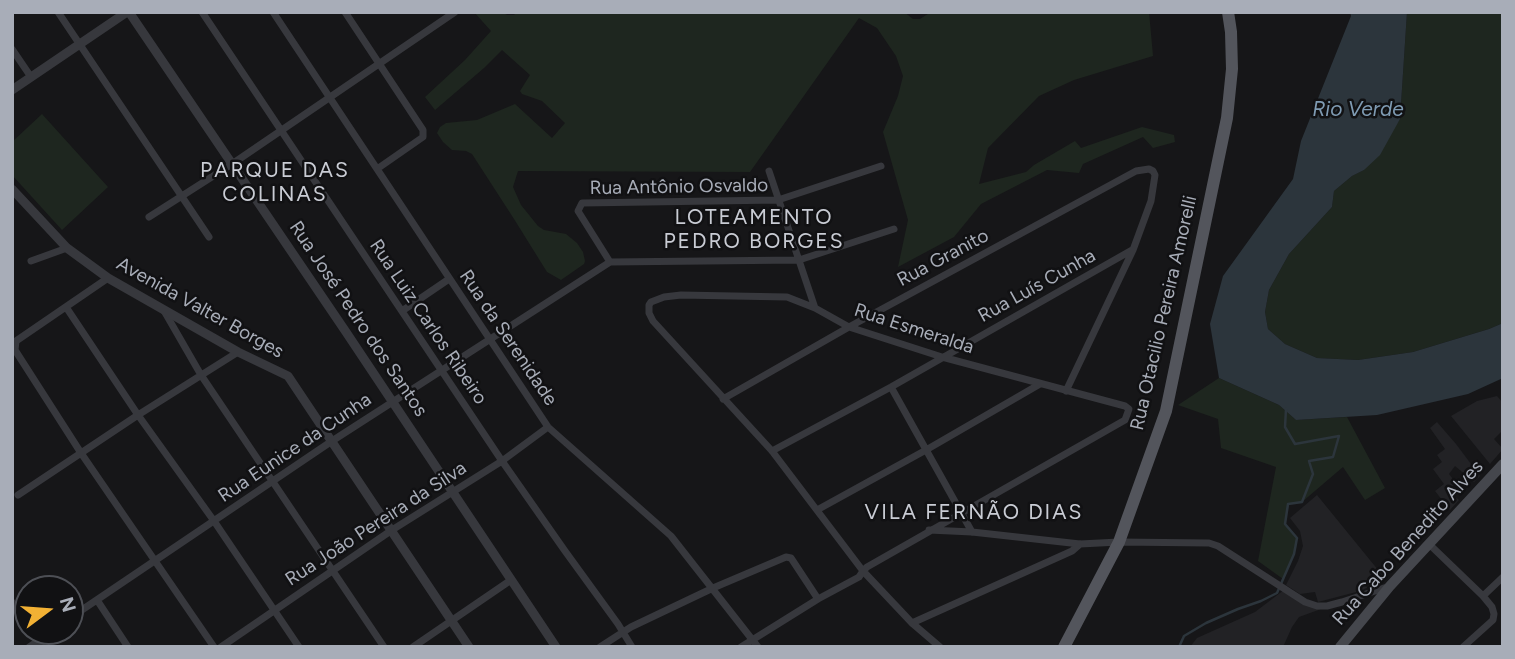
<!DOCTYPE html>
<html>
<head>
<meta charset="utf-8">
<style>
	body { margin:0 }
	#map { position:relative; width:1515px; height:659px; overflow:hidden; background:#161618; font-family:Figtree,sans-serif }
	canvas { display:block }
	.frame { position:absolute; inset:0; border:14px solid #a8adb8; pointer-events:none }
	.north { position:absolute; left:14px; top:575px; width:70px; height:70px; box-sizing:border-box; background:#111113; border:2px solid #4d4f55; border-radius:50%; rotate:74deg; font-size:19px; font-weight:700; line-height:28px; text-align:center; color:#a8adb8 }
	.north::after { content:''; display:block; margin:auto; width:24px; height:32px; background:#f2b134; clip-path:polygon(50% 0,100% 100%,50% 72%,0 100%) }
</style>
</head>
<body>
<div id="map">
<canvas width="1515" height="659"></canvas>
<div class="frame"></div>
<div class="north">N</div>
</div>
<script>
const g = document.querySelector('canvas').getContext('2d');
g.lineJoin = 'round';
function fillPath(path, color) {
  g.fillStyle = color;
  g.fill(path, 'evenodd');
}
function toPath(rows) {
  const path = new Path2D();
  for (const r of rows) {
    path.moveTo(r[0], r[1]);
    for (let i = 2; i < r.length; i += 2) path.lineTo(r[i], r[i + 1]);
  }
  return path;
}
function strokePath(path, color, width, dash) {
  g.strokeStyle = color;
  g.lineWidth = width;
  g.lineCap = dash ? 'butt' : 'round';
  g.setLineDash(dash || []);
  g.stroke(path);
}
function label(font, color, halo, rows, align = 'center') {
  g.font = font + ' Figtree,sans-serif';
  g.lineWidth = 5;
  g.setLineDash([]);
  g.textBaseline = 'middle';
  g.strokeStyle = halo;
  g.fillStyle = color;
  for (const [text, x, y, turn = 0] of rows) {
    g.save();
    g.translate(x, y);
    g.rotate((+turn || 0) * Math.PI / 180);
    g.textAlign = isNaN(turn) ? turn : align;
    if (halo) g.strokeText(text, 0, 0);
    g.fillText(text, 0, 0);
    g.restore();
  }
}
const built = toPath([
	[1497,396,1503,403,1503,430,1494,439,1503,449,1490,464,1451,416,1477,401],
	[1437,422,1456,444,1480,476,1474,482,1455,466,1449,474,1456,483,1449,491,1459,500,1450,510,1435,491,1444,484,1433,469,1442,462,1437,455,1445,449,1430,428],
	[1317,495,1383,576,1377,583,1360,591,1318,602,1315,592,1300,594,1286,585,1298,561,1303,546,1300,531,1290,518],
	[1284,590,1321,609,1299,617,1292,627,1283,647,1190,647,1197,638,1255,612]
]);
const green = toPath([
	[474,12,503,12,507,15,514,15,517,12,904,12,913,19,920,19,931,12,1149,12,1153,56,1074,80,1039,96,988,148,979,184,1026,172,1034,165,1075,141,1081,148,1142,127,1174,135,1175,142,1153,148,1143,137,1083,164,1079,173,1047,170,981,204,954,237,898,267,908,220,883,132,898,96,903,76,896,56,877,28,859,18,750,172,518,171,513,187,521,205,538,226,544,230,566,234,577,243,583,252,585,261,584,264,561,280,547,272,514,219,472,154,466,151,452,150,443,142,437,133,440,127,446,123,477,120,515,104,552,138,565,123,542,101,522,94,520,91,530,75,502,50,484,68,435,110,425,97,465,60,491,31],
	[1407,12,1503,12,1503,323,1489,329,1413,352,1358,360,1317,358,1285,344,1268,329,1265,312,1269,290,1289,254,1332,207,1334,191,1352,176,1364,170,1400,119],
	[42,114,108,187,62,230,12,175,12,142],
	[1219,378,1279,405,1296,420,1347,417,1385,488,1365,500,1343,467,1302,502,1289,504,1285,524,1297,538,1294,554,1283,579,1258,561,1276,467,1221,448,1218,419,1178,405]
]);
const water = toPath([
	[1350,12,1407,12,1400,119,1380,155,1364,170,1352,176,1334,191,1332,207,1289,254,1269,290,1265,312,1268,329,1285,344,1317,358,1358,360,1413,352,1489,329,1503,323,1503,378,1468,394,1377,415,1296,420,1279,405,1219,378,1210,324,1223,276,1293,179,1301,141,1351,16]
]);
const stream = toPath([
	[1179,647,1184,636,1206,623,1238,609,1261,601,1277,593,1294,554,1297,538,1285,524,1288,504,1302,502,1313,474,1309,461,1333,457,1339,436,1295,444,1285,427,1286,409]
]);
const minor = toPath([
	[58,12,209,237],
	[202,12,502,461,565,551,618,624,632,647],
	[273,12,548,427,671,536,758,647],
	[345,12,423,130,423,137,377,169],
	[12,49,31,77],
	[769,171,815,308],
	[149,217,232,164,455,12],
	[31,261,67,248],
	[610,262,578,211,582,203,778,200,881,166],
	[610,262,799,260,894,229],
	[108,278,16,341,15,350,81,453,214,647],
	[66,307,138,415,214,521,299,647],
	[163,309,201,375,384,647],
	[402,311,449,279],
	[891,387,972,532],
	[723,399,849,327,1136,171,1149,169,1153,171,1155,175,1151,201,1133,250,1066,391],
	[772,451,891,387,1132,250],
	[18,495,138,415,238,352],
	[817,510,926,450,1040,384],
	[929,530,972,532,1080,544,1119,542,1209,543,1218,546,1305,602,1317,606,1327,606,1342,602,1390,586],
	[1429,544,1483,596,1492,607,1494,614,1493,620,1463,647],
	[1483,596,1503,577],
	[97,600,128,647],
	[12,602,28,625],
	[70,618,332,441,610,262],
	[912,623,1072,551,1080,544],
	[32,631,42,647],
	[29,647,52,631],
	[221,647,392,530,502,461,548,427],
	[413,647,511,580],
	[600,647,631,627,713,588,786,557,791,558,818,599],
	[741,647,818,599,859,577,863,571,867,567,1125,420,1129,409,1125,406,942,357,849,327,815,308,787,297,681,295,664,297,651,302,649,305,649,313,653,321,772,451,863,571,912,623,940,647]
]);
const tertiary = toPath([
	[129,12,346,332,556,647],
	[12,90,127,12],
	[12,189,67,248,108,278,238,352,288,376,469,647]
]);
const secondary = toPath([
	[1340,647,1390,586,1503,464]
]);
const primary = toPath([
	[1064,647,1119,542,1166,411,1227,118,1232,69,1231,32,1228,12]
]);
const streetNames = [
	["Rua Antônio Osvaldo",679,187,-1],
	["Rua Granito",943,258,-28],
	["Rua Luís Cunha",1037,286,-29],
	["Avenida Valter Borges",200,308,29],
	["Rua Otacilio Pereira Amorelli",1164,313,-77],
	["Rua José Pedro dos Santos",358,319,56],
	["Rua Luiz Carlos Ribeiro",428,322,56],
	["Rua Esmeralda",914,329,18],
	["Rua da Serenidade",508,338,56],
	["Rua Eunice da Cunha",295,448,-34],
	["Rua João Pereira da Silva",376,524,-33],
	["Rua Cabo Benedito Alves",1408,543,-48]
];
const waterNames = [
	["Rio Verde",1358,110]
];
const neighbourhoodNames = [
	["PARQUE DAS",275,171],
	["COLINAS",275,195],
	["LOTEAMENTO",754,218],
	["PEDRO BORGES",754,242],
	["VILA FERNÃO DIAS",974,513]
];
fillPath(built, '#222225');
fillPath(green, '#1e261f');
fillPath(water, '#2c353c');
strokePath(stream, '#2c353c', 2.5);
strokePath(minor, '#37383d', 7);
strokePath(tertiary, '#37383d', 9);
strokePath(secondary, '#45474d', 10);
strokePath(primary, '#53555c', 12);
label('19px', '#a8adb8', '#111113', streetNames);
label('italic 21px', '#7f9bb3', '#111113', waterNames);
g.letterSpacing = '2px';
label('21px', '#c9ccd4', '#111113', neighbourhoodNames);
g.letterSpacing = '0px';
</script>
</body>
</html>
